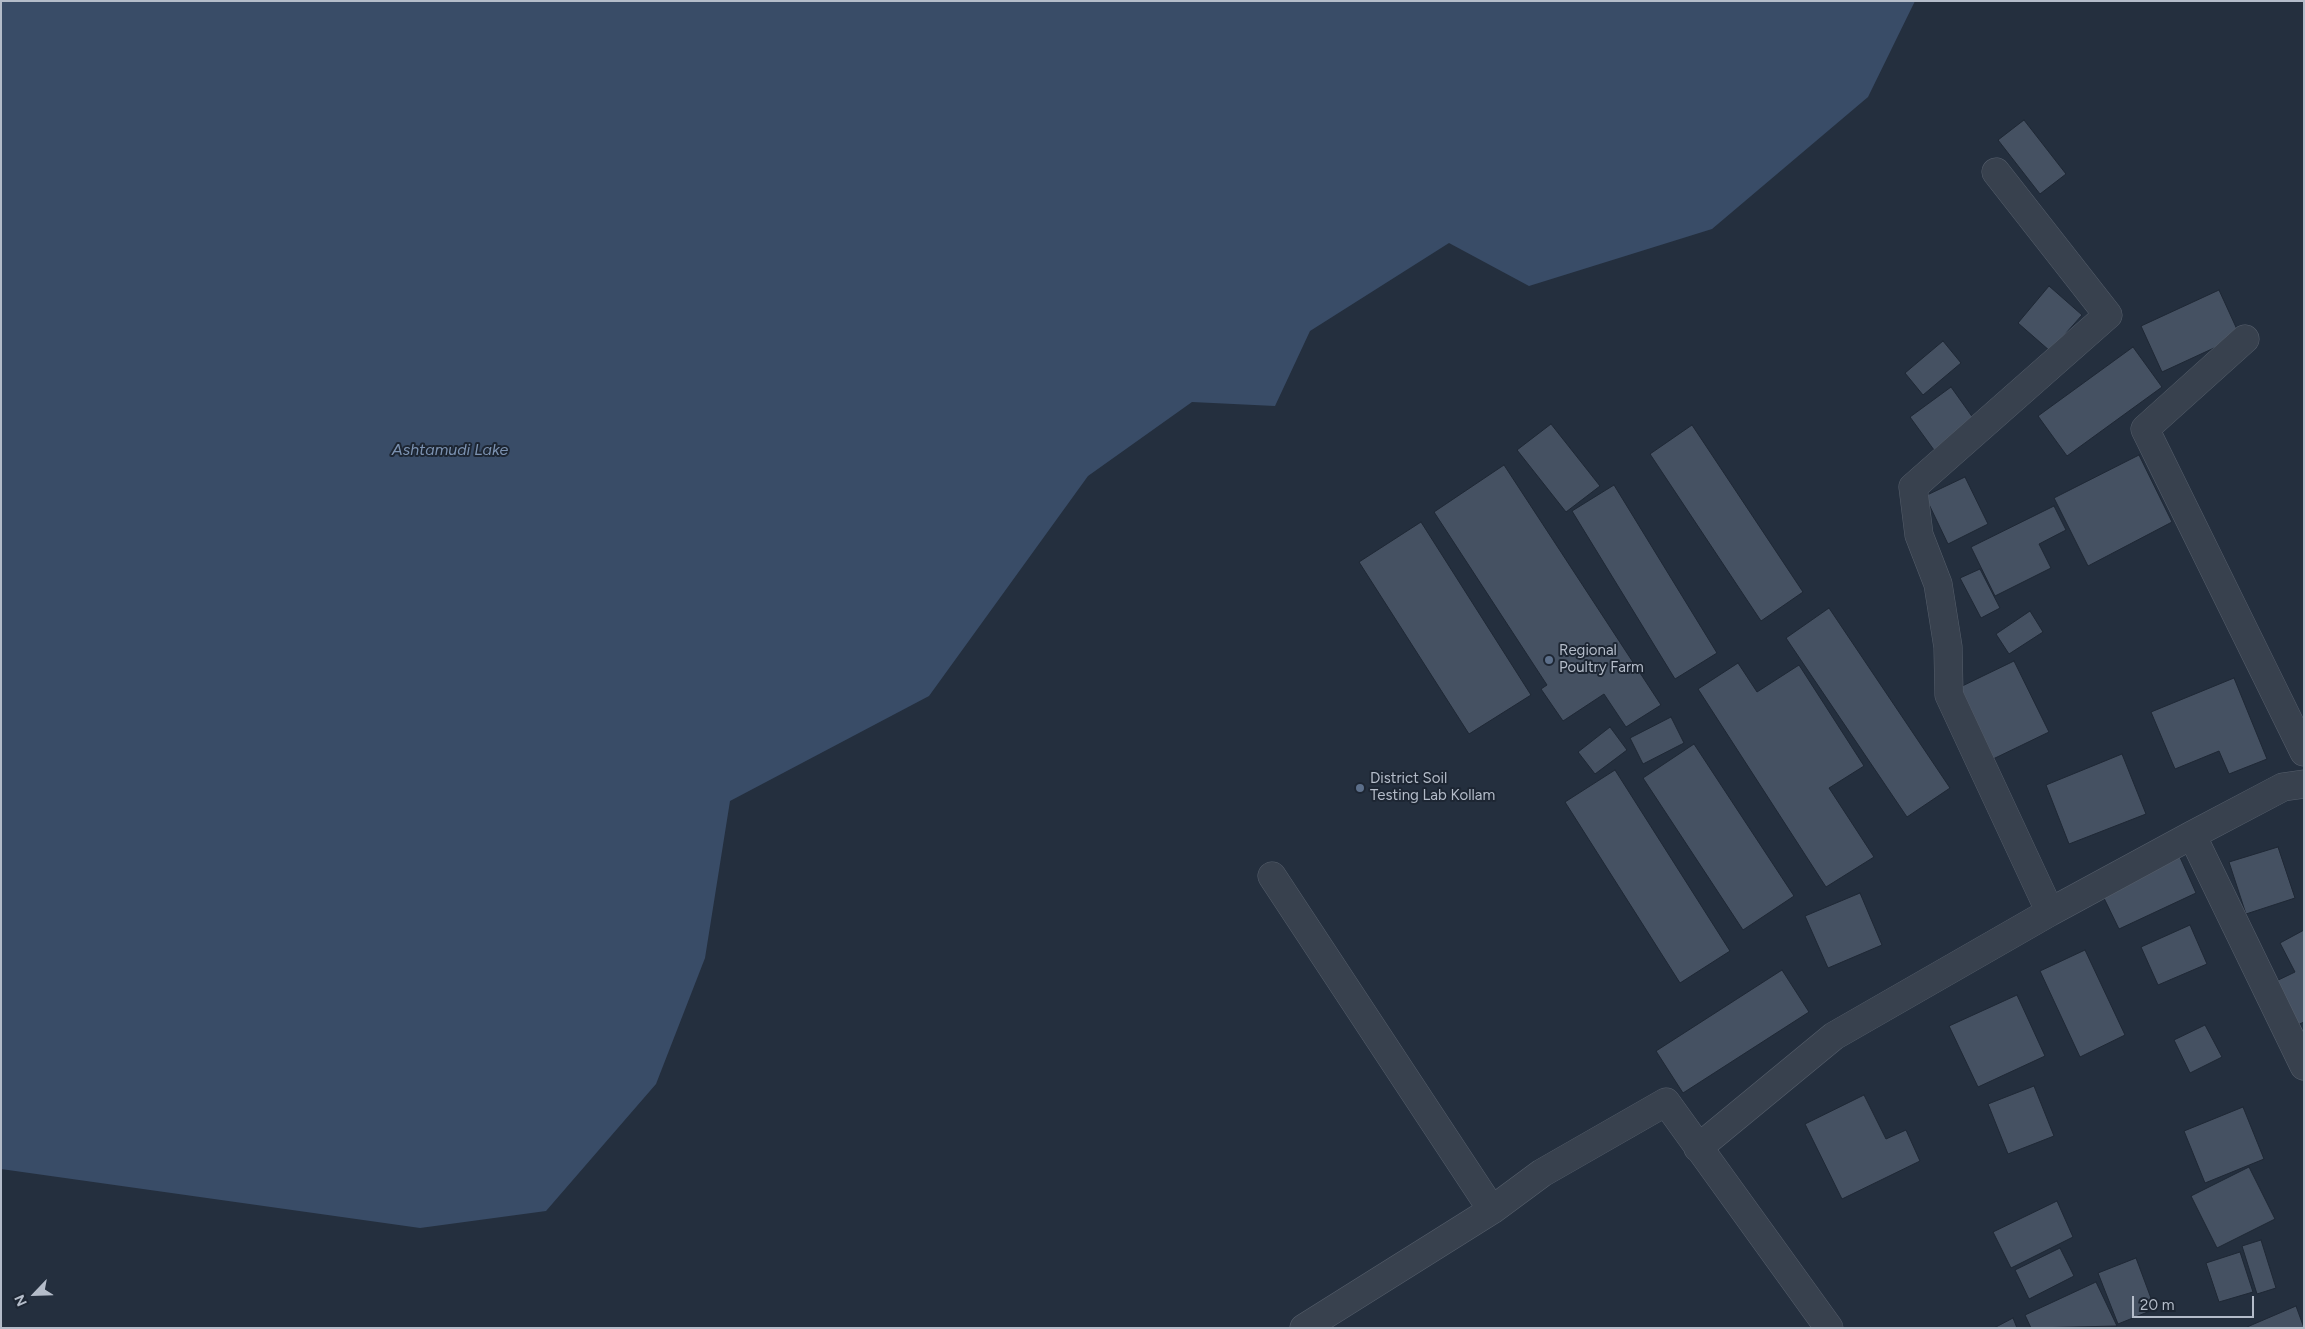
<!DOCTYPE html>
<html>
<head>
<meta charset="utf-8">
<style>
	body { margin:0 }
	#map { position:relative; width:2305px; height:1329px; overflow:hidden; background:#242f3e; font-family:Figtree,sans-serif }
	canvas { display:block }
	.frame { position:absolute; inset:0; border:2px solid #b4bcc9; pointer-events:none }
	.north { position:absolute; left:10px; top:1269px; width:50px; height:50px; -webkit-text-stroke:4px #1d2633; paint-order:stroke; rotate:246deg; font-size:14px; font-weight:700; line-height:20px; text-align:center; color:#b4bcc9 }
	.north::after { content:''; display:block; margin:auto; width:18px; height:22px; background:#b4bcc9; clip-path:polygon(50% 0,100% 100%,50% 72%,0 100%) }
	.scale { position:absolute; left:2132px; top:1296px; width:122px; height:22px; box-sizing:border-box; border:2px solid #b4bcc9; border-top:0; padding-left:6px; font-size:15px; line-height:18px; white-space:nowrap; color:#b4bcc9; -webkit-text-stroke:4px #1d2633; paint-order:stroke }
</style>
</head>
<body>
<div id="map">
<canvas width="2305" height="1329"></canvas>
<div class="frame"></div>
<div class="north">N</div>
<div class="scale">20 m</div>
</div>
<script>
const g = document.querySelector('canvas').getContext('2d');
g.lineJoin = 'round';
function fillPath(path, color) {
  g.fillStyle = color;
  g.fill(path, 'evenodd');
}
function toPath(rows) {
  const path = new Path2D();
  for (const r of rows) {
    path.moveTo(r[0], r[1]);
    for (let i = 2; i < r.length; i += 2) path.lineTo(r[i], r[i + 1]);
  }
  return path;
}
function strokePath(path, color, width, dash) {
  g.strokeStyle = color;
  g.lineWidth = width;
  g.lineCap = dash ? 'butt' : 'round';
  g.setLineDash(dash || []);
  g.stroke(path);
}
function label(font, color, halo, rows, align = 'center') {
  g.font = font + ' Figtree,sans-serif';
  g.lineWidth = 4;
  g.setLineDash([]);
  g.textBaseline = 'middle';
  g.strokeStyle = halo;
  g.fillStyle = color;
  for (const [text, x, y, turn = 0] of rows) {
    g.save();
    g.translate(x, y);
    g.rotate((+turn || 0) * Math.PI / 180);
    g.textAlign = isNaN(turn) ? turn : align;
    if (halo) g.strokeText(text, 0, 0);
    g.fillText(text, 0, 0);
    g.restore();
  }
}
const water = toPath([
	[1,1,1915,1,1868,97,1712,229,1529,286,1449,243,1310,331,1275,406,1192,402,1088,476,929,696,730,801,705,958,656,1084,546,1211,420,1228,1,1169]
]);
const building = toPath([
	[2024,120,2066,174,2040,194,1998,140,2024,120],
	[2049,286,2082,315,2050,351,2018,323,2049,286],
	[2219,290,2240,336,2162,372,2141,326,2219,290],
	[1943,341,1961,363,1923,395,1905,373,1943,341],
	[2133,347,2162,387,2067,456,2038,416,2133,347],
	[1951,387,1976,422,1934,450,1910,417,1951,387],
	[1551,424,1600,486,1566,512,1517,450,1551,424],
	[1692,425,1803,592,1761,621,1650,454,1692,425],
	[2139,455,2172,522,2088,566,2054,498,2139,455],
	[1504,465,1661,705,1626,727,1604,694,1563,721,1541,689,1547,685,1434,512,1504,465],
	[1965,477,1988,524,1948,544,1925,496,1965,477],
	[1614,485,1717,653,1675,679,1572,511,1614,485],
	[2054,506,2066,530,2039,544,2051,568,1995,596,1971,547,2054,506],
	[1421,522,1531,695,1469,734,1359,562,1421,522],
	[1980,569,2000,608,1981,618,1960,578,1980,569],
	[1829,608,1950,788,1907,817,1786,638,1829,608],
	[2030,611,2043,632,2009,654,1996,634,2030,611],
	[2014,661,2049,732,1991,760,1956,689,2014,661],
	[1738,663,1757,692,1799,665,1864,766,1829,788,1874,857,1826,887,1698,689,1738,663],
	[2234,678,2267,759,2229,774,2219,751,2175,769,2151,712,2234,678],
	[1671,717,1684,743,1643,764,1630,738,1671,717],
	[1610,727,1627,750,1595,774,1578,752,1610,727],
	[1694,744,1794,896,1743,930,1643,778,1694,744],
	[2122,754,2146,814,2069,844,2046,785,2122,754],
	[1615,770,1730,951,1680,983,1565,802,1615,770],
	[2278,847,2295,898,2246,914,2229,862,2278,847],
	[2179,855,2196,893,2119,929,2101,892,2179,855],
	[1860,893,1882,945,1828,968,1805,916,1860,893],
	[2190,925,2207,964,2158,985,2141,947,2190,925],
	[2304,930,2304,1022,2293,1027,2270,984,2295,972,2280,943,2304,930],
	[2085,950,2125,1035,2080,1057,2040,971,2085,950],
	[1782,970,1809,1012,1683,1093,1656,1051,1782,970],
	[2017,995,2045,1056,1978,1087,1949,1026,2017,995],
	[2205,1025,2222,1057,2190,1073,2174,1040,2205,1025],
	[2034,1086,2054,1136,2008,1154,1988,1104,2034,1086],
	[1864,1095,1886,1139,1906,1130,1920,1161,1842,1199,1805,1124,1864,1095],
	[2243,1107,2264,1159,2205,1183,2184,1131,2243,1107],
	[2249,1167,2275,1219,2217,1248,2191,1196,2249,1167],
	[2057,1201,2073,1237,2011,1268,1993,1232,2057,1201],
	[2261,1240,2276,1288,2257,1294,2242,1246,2261,1240],
	[2060,1248,2074,1276,2029,1299,2015,1270,2060,1248],
	[2240,1252,2253,1292,2219,1302,2206,1263,2240,1252],
	[2136,1258,2155,1309,2118,1324,2098,1273,2136,1258],
	[2096,1282,2117,1326,2031,1328,2025,1315,2096,1282],
	[2296,1306,2304,1328,2248,1328,2247,1327,2296,1306],
	[2013,1318,2017,1328,1994,1328,2013,1318]
]);
const minor = toPath([
	[1996,172,2108,315,1913,487,1919,535,1938,584,1948,647,1949,695,2050,912],
	[2245,339,2145,429,2304,752],
	[2192,835,2304,1066],
	[1272,876,1492,1210],
	[1698,1148,1834,1036,2050,912,2192,835,2283,787,2304,784],
	[1304,1328,1492,1210,1542,1173,1666,1102,1829,1328]
]);
const markers = [
	[1549,660,5,"#5c6f8a"],
	[1360,788,5,"#5c6f8a"]
];
const poiNames = [
	["Regional",1559,651],
	["Poultry Farm",1559,668],
	["District Soil",1370,779],
	["Testing Lab Kollam",1370,796]
];
const waterNames = [
	["Ashtamudi Lake",450,450]
];
fillPath(water, '#394c67');
fillPath(building, '#455162');
strokePath(building, '#1f2835', 1);
strokePath(minor, '#565f6c', 29);
strokePath(minor, '#38414e', 28);
for (const [x, y, r, color] of markers) {
  const dot = new Path2D();
  dot.arc(x, y, r, 0, 2 * Math.PI);
  g.fillStyle = color;
  g.fill(dot);
  strokePath(dot, '#1d2633', 2);
}
label('15px', '#b4bcc9', '#1d2633', poiNames, 'left');
label('italic 16px', '#7c92b1', '#1d2633', waterNames);
</script>
</body>
</html>
